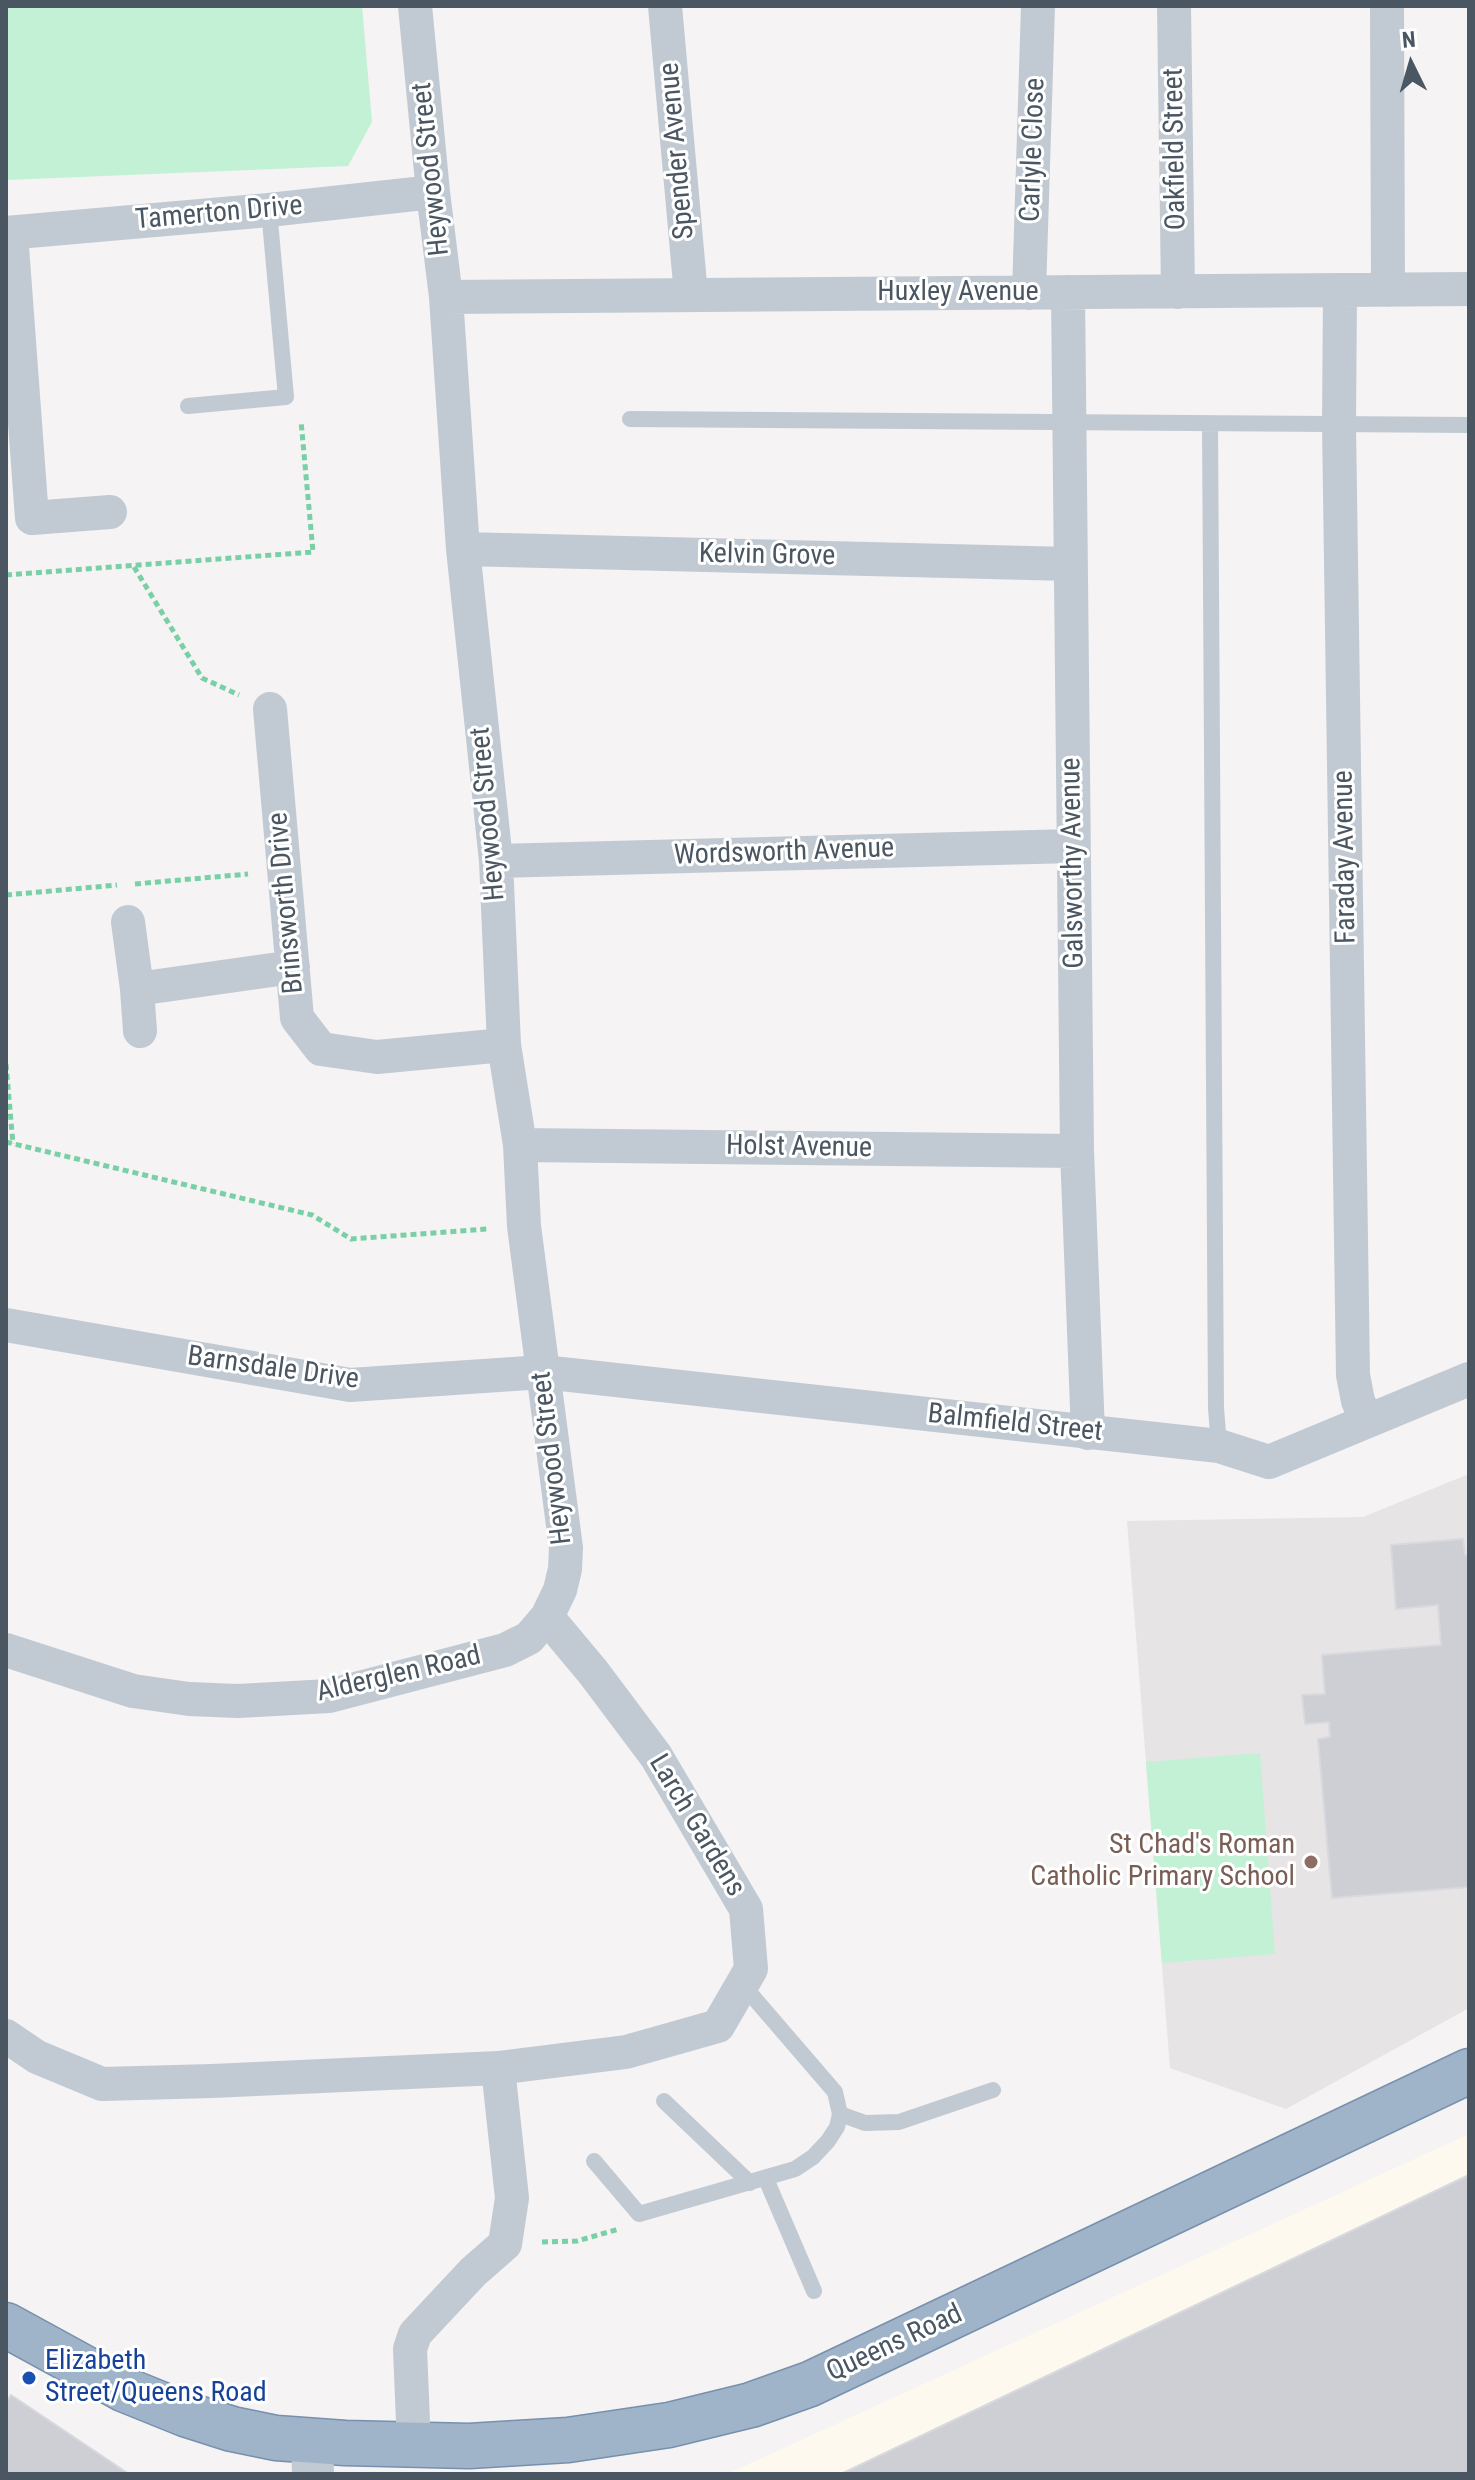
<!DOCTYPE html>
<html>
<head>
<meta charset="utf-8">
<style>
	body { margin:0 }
	#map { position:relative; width:1475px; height:2480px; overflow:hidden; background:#f5f3f3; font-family:"Roboto Condensed",sans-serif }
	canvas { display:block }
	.frame { position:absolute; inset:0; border:8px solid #4a5661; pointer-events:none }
	.north { position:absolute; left:1371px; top:24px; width:80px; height:80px; -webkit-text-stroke:6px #fff; paint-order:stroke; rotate:355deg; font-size:22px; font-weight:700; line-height:32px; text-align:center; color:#4a5661 }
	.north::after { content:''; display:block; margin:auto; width:28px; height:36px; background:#4a5661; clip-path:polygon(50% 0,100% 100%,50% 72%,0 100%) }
</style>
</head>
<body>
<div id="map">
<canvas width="1475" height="2480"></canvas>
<div class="frame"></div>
<div class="north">N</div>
</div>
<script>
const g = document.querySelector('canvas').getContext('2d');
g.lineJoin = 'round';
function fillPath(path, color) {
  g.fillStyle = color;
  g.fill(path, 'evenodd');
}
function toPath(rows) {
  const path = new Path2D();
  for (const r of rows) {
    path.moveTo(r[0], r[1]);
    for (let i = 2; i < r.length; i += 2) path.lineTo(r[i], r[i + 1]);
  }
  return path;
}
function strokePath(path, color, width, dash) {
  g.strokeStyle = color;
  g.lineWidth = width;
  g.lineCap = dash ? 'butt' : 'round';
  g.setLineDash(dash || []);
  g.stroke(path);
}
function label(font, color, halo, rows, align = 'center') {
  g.font = font + ' "Roboto Condensed",sans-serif';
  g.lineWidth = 6;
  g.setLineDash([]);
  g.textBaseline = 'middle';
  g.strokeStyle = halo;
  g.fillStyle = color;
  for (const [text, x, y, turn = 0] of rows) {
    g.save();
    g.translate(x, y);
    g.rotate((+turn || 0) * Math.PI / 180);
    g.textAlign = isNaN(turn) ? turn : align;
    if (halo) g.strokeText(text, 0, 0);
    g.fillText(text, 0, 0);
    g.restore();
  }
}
const commercial = toPath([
	[1469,2134,1469,2474,727,2474]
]);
const education = toPath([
	[1469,1474,1469,2008,1286,2109,1170,2068,1127,1521,1363,1517]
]);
const green = toPath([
	[6,6,362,6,372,122,348,166,6,180],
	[1260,1753,1275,1954,1162,1963,1146,1762]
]);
const building = toPath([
	[1463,1539,1465,1555,1469,1555,1469,1887,1332,1898,1318,1739,1330,1737,1329,1722,1305,1724,1302,1695,1325,1694,1322,1655,1441,1645,1438,1605,1396,1609,1391,1545,1463,1539],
	[1469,2175,1469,2474,841,2474,1469,2175],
	[11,2395,129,2474,6,2474,6,2403,11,2395]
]);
const path = toPath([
	[134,567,202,678,239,695],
	[6,575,313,552,301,421],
	[135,884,248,874],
	[6,895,117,885],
	[6,1064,13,1144],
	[6,1142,312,1215,351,1239,487,1229],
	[542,2242,577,2241,619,2229]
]);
const service = toPath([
	[188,406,286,397,269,210],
	[630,419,1469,425],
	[1210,424,1216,1408,1219,1446],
	[664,2101,750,2183],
	[840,2114,865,2123,899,2122,993,2090],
	[594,2161,639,2214,795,2169,813,2157,828,2141,837,2127,840,2114,835,2092,742,1984],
	[766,2179,814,2291]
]);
const minor = toPath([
	[665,6,691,295],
	[1174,6,1178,292],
	[1387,6,1388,290],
	[6,233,269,210,433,192],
	[11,233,32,518,110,512],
	[1340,291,1339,425,1353,1375,1358,1401,1367,1421],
	[1068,292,1077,1151,1088,1433],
	[1029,293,1038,6],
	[446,297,1469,289],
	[463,549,1070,564],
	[270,709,297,1018,321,1049,377,1057,504,1045],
	[496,861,1073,846],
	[128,922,137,989,293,967],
	[137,989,140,1031],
	[520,1145,1077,1151],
	[6,1325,350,1385,543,1372,1219,1446,1269,1462,1469,1379],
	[6,1650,133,1691,189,1699,238,1701,329,1696,505,1650,529,1638,547,1617,560,1590,565,1569,566,1548,524,1226,520,1145,504,1045,496,861,463,549,446,297,433,192,415,6],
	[6,2036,37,2057,102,2084,212,2081,498,2068],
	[414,2446,410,2349,415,2334,473,2272,505,2244,512,2198,498,2068,626,2052,718,2026,751,1969,746,1909,656,1756,593,1672,547,1617]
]);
const tertiary = toPath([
	[312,2441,313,2474]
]);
const trunk = toPath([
	[6,2325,123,2389,185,2414,232,2429,276,2438,345,2443,469,2446,568,2440,669,2425,751,2405,810,2384,1469,2071]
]);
const markers = [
	[1311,1862,8,"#8d6e63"],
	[29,2378,8,"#1a4fb4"]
];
const streetNames = [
	["Oakfield Street",1176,149,-91],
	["Carlyle Close",1034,150,-88],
	["Spender Avenue",678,151,-95],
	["Heywood Street",432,169,-96],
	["Tamerton Drive",219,214,-5],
	["Huxley Avenue",958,293],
	["Kelvin Grove",767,556,1],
	["Heywood Street",489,814,-95],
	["Wordsworth Avenue",784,853,-2],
	["Faraday Avenue",1346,857,-91],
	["Galsworthy Avenue",1074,863,-91],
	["Brinsworth Drive",287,903,-95],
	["Holst Avenue",799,1148,1],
	["Barnsdale Drive",273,1369,8],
	["Balmfield Street",1015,1424,6],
	["Heywood Street",553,1458,-97],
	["Alderglen Road",399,1675,-13],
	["Larch Gardens",696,1826,59],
	["Queens Road",895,2344,-25]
];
const educationNames = [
	["St Chad's Roman",1295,1846],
	["Catholic Primary School",1295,1878]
];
const transitNames = [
	["Elizabeth",45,2362],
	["Street/Queens Road",45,2394]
];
fillPath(commercial, '#fdf9ef');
fillPath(education, '#e6e4e5');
fillPath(green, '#c3f1d5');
fillPath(building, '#cdcfd5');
strokePath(building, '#d7d9de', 2);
strokePath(trunk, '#7690ad', 47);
strokePath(path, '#7ad0a6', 5, [6, 4]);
strokePath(service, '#c1cad2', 16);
strokePath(minor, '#c1cad2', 34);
strokePath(tertiary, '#c1cad2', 42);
strokePath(trunk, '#9fb4c9', 44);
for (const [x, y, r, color] of markers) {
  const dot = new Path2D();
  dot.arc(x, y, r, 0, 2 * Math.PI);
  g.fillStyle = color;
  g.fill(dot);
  strokePath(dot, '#fff', 3);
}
label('28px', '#4a5661', '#fff', streetNames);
label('28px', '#785e54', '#fff', educationNames, 'right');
label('28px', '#164399', '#fff', transitNames, 'left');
</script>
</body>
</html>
